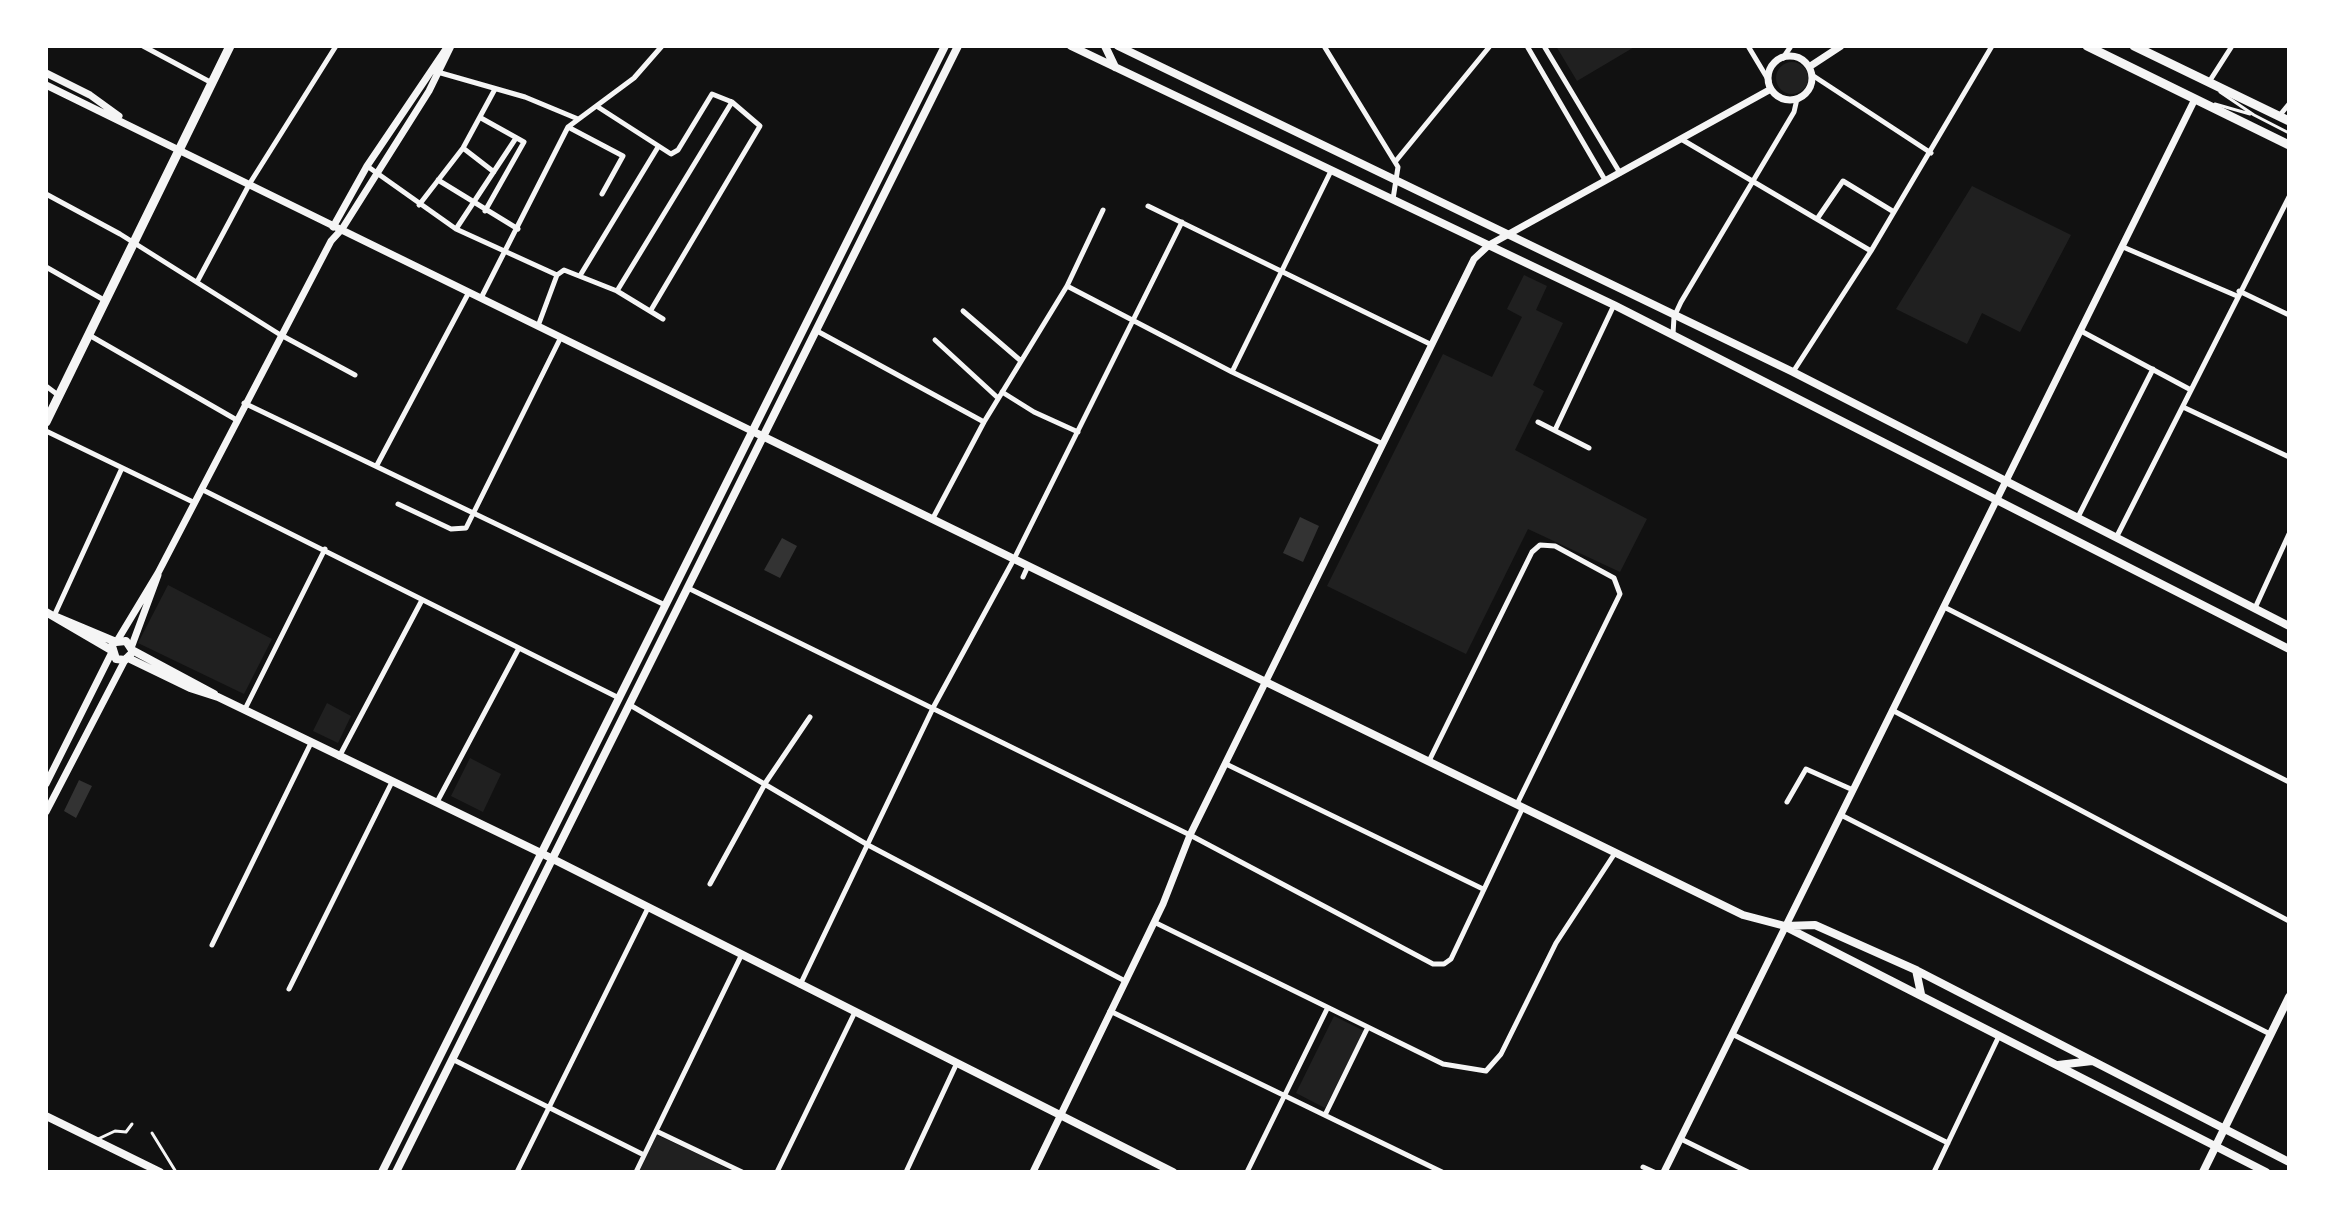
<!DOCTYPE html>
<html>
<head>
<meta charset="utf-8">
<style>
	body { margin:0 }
	#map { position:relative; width:2335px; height:1218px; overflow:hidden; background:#111; font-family:"Playfair Display",serif }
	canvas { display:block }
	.frame { position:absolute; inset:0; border:48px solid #fff; pointer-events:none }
</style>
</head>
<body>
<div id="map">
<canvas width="2335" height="1218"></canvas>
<div class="frame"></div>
</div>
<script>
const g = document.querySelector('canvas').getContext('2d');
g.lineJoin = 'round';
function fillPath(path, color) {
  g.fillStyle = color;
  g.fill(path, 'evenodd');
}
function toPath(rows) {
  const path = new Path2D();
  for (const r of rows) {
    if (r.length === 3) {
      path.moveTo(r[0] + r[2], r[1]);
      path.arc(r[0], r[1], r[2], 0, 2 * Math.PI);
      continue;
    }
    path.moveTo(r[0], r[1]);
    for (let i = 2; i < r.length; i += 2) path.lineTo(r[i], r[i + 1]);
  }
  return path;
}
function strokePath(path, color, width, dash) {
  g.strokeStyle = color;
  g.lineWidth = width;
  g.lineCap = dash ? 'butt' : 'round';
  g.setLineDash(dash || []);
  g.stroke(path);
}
const green = toPath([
	[1556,46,1636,46,1577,81],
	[1792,78,16],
	[1972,186,2071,235,2020,332,1982,313,1967,344,1896,309],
	[1524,275,1547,286,1536,310,1563,323,1533,385,1544,391,1515,450,1647,519,1620,572,1528,529,1466,654,1327,586,1443,354,1492,377,1522,317,1507,309],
	[168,585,272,639,244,694,138,643],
	[327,703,351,716,338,743,313,731],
	[470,758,501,774,483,812,451,796],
	[1334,1016,1364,1031,1325,1108,1296,1093],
	[657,1135,702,1156,734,1172,639,1172]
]);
const water = toPath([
	[1300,517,1319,526,1303,562,1283,553],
	[782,538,797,546,780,578,764,570],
	[79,780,92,786,76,818,64,811]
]);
const service = toPath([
	[2220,92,2254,115,2289,133],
	[2215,104,2250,114],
	[152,1133,176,1172],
	[98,1139,115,1131,126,1132,132,1124]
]);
const minor = toPath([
	[143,46,212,83],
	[1324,46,1398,167,1393,199],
	[1527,46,1605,180],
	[1544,46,1620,173],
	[1748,46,1769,81],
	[1783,58,1791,46],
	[441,73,525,97,578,119],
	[1812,75,1931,153],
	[2209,82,2232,46],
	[598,107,671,154,678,150,712,94,732,102,760,126,651,310],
	[2280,115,2289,104],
	[481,118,524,142,485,211],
	[568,127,623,156,602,194],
	[1681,139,1871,251],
	[463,148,494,172],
	[1395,162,1490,46],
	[367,166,456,229,557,275],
	[438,180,518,229],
	[46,194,120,234,279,334,355,375],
	[419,205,463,148,495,89],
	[1148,206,1432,345],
	[1817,219,1843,181,1894,212],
	[456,229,516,138],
	[2123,247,2237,296],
	[46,267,104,300],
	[581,274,658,147],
	[197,282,250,183,336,46],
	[1067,286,1232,372,1383,444],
	[617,291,732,102],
	[2239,291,2289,315],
	[481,298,568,127,634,78,662,46],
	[963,311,1021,361],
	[538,326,557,275,564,270,617,291,663,319],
	[817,331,984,422],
	[2081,331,2191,390],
	[1673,334,1674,317,1681,302,1794,112,1797,99],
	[89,335,235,419],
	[935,340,998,398],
	[1232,372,1331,171],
	[1793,372,1871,251,1992,46],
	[46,386,58,395],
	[1002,392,1034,412,1078,432],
	[244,403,665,605],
	[2183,407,2289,457],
	[1538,422,1589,448],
	[1555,430,1614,305],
	[46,431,193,502],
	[377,465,469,292],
	[201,489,619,698],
	[398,504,451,529,466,528,561,337],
	[2078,517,2153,369],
	[933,518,984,422,1067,286,1103,210],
	[2117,536,2289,197],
	[1023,577,1028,566],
	[690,589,1190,835,1433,964,1444,964,1451,959,1523,807],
	[1944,607,2289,782],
	[2255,608,2289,534],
	[54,616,122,468],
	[630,705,868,845,1125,981],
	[245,709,325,549],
	[1892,710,2289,921],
	[339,757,422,600],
	[1429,761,1532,552,1540,545,1555,546,1614,578,1620,594,1517,804],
	[1226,764,1483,889],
	[437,802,519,648],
	[1787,802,1806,769,1853,790],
	[1841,815,2270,1034],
	[710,884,766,782,810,717],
	[1154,922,1443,1064,1486,1071,1501,1054,1556,943,1615,853],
	[212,945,311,743],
	[800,985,934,706,1014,559,1182,222],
	[289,989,392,782],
	[1110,1011,1442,1172],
	[1732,1034,1948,1143],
	[452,1059,644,1155],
	[1325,1115,1367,1029],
	[656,1131,742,1172],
	[1681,1139,1748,1172],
	[1643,1167,1654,1172],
	[517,1172,648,908],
	[636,1172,741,956],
	[777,1172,855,1012],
	[906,1172,956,1065],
	[1247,1172,1327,1009],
	[1934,1172,1999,1036]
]);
const tertiary = toPath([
	[1790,78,22],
	[1809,67,1841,46],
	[46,73,90,95,119,116],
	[46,85,752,431],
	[333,227,367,166,448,46],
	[117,641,158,573,331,241,342,229,429,91,451,46],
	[131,648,158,575],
	[46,784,112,652],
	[46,812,125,660],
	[1033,1172,1163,904,1190,835,1474,259,1489,245,1771,89],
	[1664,1172,2195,99]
]);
const secondary = toPath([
	[1071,46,1614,305,2289,649],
	[1105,46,1115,67],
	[1118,46,1793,372,2289,626],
	[752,431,1743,915,1785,926,1815,925,1916,970,2289,1162],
	[46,612,111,650],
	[54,616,116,642,126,641,132,650,214,694],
	[112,646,116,659,125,660,130,655],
	[128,658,190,688,218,697,541,853,1173,1172],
	[1786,927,2266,1172],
	[1916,970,1921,994],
	[2058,1065,2092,1061],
	[46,1116,160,1172],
	[382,1172,945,46],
	[396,1172,958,46],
	[2203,1172,2289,997]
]);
const primary = toPath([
	[46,422,230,46]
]);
const trunk = toPath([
	[2087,46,2289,145],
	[2134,46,2289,121]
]);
fillPath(green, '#202020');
fillPath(water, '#333');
strokePath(service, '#f5f5f5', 3);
strokePath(minor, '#f5f5f5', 5);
strokePath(tertiary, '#f5f5f5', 7);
strokePath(secondary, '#f5f5f5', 8);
strokePath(primary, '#f5f5f5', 9);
strokePath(trunk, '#f5f5f5', 9);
</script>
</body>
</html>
